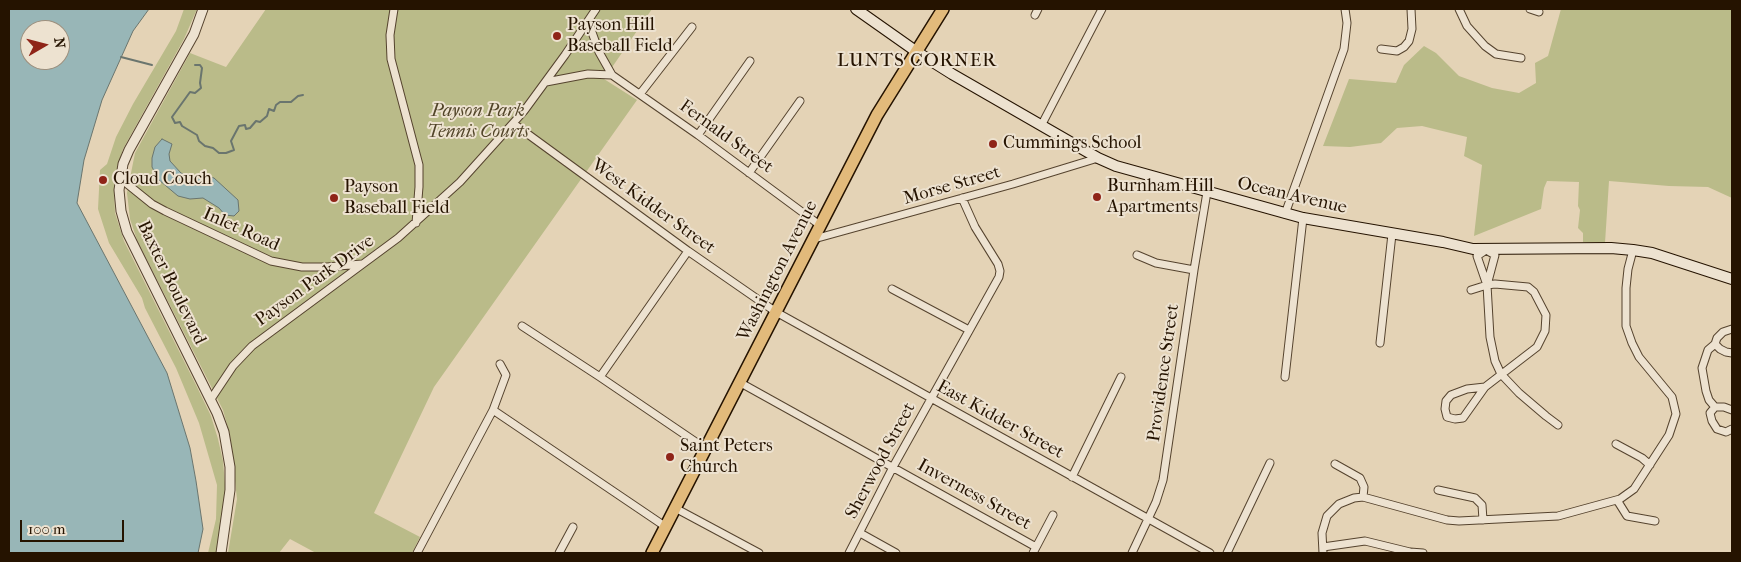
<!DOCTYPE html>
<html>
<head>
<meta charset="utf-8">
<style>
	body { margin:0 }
	#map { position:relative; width:1741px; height:562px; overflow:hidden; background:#e4d3b6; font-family:"IM FELL French Canon",serif }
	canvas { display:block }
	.frame { position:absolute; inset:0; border:10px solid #251300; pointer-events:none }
	.north { position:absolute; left:20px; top:20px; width:50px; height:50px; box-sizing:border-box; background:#ede2d0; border:1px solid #9d8f7d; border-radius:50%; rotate:82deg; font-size:14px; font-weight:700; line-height:20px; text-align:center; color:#251300 }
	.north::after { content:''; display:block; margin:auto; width:18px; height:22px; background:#8f2418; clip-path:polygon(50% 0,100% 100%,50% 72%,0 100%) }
	.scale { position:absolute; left:20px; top:520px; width:104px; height:22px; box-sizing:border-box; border:2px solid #251300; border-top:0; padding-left:6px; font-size:15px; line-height:18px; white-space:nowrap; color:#251300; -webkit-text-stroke:4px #ede2d0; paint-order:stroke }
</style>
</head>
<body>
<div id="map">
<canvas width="1741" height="562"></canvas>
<div class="frame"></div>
<div class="north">N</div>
<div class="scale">100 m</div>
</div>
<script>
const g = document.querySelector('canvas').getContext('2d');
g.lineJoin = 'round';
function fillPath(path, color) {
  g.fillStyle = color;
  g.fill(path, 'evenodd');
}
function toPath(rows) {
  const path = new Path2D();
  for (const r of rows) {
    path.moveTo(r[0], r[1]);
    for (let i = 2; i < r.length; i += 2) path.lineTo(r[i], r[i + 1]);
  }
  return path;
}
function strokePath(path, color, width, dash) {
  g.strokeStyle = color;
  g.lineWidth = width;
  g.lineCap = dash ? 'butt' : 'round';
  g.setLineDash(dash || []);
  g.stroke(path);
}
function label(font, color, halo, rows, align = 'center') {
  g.font = font + ' "IM FELL French Canon",serif';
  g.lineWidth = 4;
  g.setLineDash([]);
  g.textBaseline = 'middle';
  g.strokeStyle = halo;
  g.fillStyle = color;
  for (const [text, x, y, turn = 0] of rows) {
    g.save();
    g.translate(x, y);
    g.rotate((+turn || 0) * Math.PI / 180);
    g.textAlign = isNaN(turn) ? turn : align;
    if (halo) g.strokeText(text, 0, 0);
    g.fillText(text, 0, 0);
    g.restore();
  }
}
const green = toPath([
	[184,9,197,9,184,39,123,149,117,168,114,190,115,213,124,241,197,387,211,416,218,439,223,461,226,496,217,553,208,553,216,519,217,485,199,423,176,368,145,308,142,298,109,243,98,209,100,170,107,164,116,137,133,104,176,31],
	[266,9,652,9,604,79,637,100,434,387,374,513,420,537,412,553,316,553,290,539,279,553,228,553,237,499,230,435,223,410,137,240,130,219,127,193,135,153,190,53,226,67],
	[1561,9,1732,9,1732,198,1708,187,1669,186,1609,181,1605,243,1583,242,1583,233,1578,228,1580,210,1578,206,1579,182,1547,181,1544,188,1541,209,1474,236,1482,165,1464,156,1467,137,1422,126,1397,128,1381,143,1350,147,1323,146,1349,79,1396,83,1404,65,1424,46,1436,53,1459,76,1492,88,1519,93,1536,83,1535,63,1548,56]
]);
const water = toPath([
	[9,9,149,9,133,31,102,100,84,160,77,203,167,373,190,448,196,481,203,529,198,553,9,553,9,9],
	[30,30,60,30,60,60,30,60,30,30],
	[162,139,172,144,169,154,170,161,181,173,187,176,206,176,214,178,238,200,239,211,234,216,225,215,219,208,203,198,190,199,178,196,159,180,152,167,152,158,155,147,162,139]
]);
const stream = toPath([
	[121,57,152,65],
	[195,65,200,65,202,68,200,83,201,88,195,93,190,92,172,117,175,123,180,122,182,126,197,135,199,141,205,146,213,148,219,153,226,153,234,150,231,141,239,126,245,125,246,129,250,128,256,121,260,122,267,116,269,109,274,111,276,105,280,102,291,102,298,96,303,95]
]);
const minor = toPath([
	[394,9,390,35,391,59,419,165,419,187,416,223],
	[1459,9,1467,26,1485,46,1496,54,1521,58],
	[1530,9,1539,12],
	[1035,15,1038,9],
	[588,21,599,52,612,75,698,135,821,226],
	[1381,49,1397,51,1404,47,1409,41,1412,29,1411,9],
	[546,82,588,74,612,75],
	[640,94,692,27],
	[514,124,688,251,776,312,1210,553],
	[1041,126,1102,9],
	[698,135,750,61],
	[749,173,800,101],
	[121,179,152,204,165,211,271,261,302,267,327,267,362,264],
	[1285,214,1344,49,1347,23,1345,9],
	[814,239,1013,184,1098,158],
	[1137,255,1156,263,1194,270],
	[1487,285,1495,255,1486,250,1477,256,1487,285,1490,337,1495,361,1501,374,1519,393,1546,416,1558,425],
	[892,289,969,330],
	[1471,290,1487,285,1495,284,1528,287,1534,292,1546,315,1545,331,1537,347,1485,387],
	[522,326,600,377,706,449],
	[1380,343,1392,234],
	[1715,344,1720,349,1726,352,1732,353],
	[600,377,688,251],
	[1285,377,1303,218],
	[739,382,1036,547],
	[1485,387,1463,418,1455,419,1447,417,1445,409,1446,401,1451,395,1467,389,1485,387],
	[211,399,233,366,252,346,398,238,460,182,524,111,565,55,596,9],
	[1715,407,1709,400,1706,391,1702,368,1708,350,1715,344,1717,338,1723,332,1732,329],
	[493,410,666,527],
	[1732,410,1724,407,1715,407,1710,413,1712,421,1717,429,1726,432,1732,429],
	[1616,444,1642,458,1650,465],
	[1335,464,1360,478,1364,487,1363,497],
	[1072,477,1121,377],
	[1438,490,1475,498,1482,505,1483,520],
	[1617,500,1627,516,1655,521],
	[675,508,759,553],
	[860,533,896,553],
	[1323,547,1365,541,1410,552,1423,553],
	[417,553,493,410,506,375,500,364],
	[559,553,573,527],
	[849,553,893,467,999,277,1000,271,998,264,975,227,962,198],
	[1033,553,1053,515],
	[1132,553,1156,502,1163,480,1194,270,1207,192],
	[1227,553,1270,463],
	[1323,553,1322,533,1327,516,1339,504,1354,498,1363,497,1447,520,1459,521,1558,516,1620,499,1634,489,1669,435,1676,414,1672,397,1639,357,1632,343,1626,326,1626,288,1628,269,1633,250]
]);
const tertiary = toPath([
	[203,9,194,34,129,150,123,164,119,190,121,211,127,232,217,413,224,432,230,467,230,490,221,553]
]);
const secondary = toPath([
	[856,9,917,52,952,74,1098,158,1116,166,1303,218,1443,242,1473,249,1611,248,1633,250,1652,253,1732,279]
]);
const primary = toPath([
	[652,553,877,115,943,9]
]);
const markers = [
	[557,36,5,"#8f2418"],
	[993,144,5,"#8f2418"],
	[103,180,5,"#8f2418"],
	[1097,197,5,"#8f2418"],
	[334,198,5,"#8f2418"],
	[670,457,5,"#8f2418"]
];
const poiNames = [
	["Payson Hill",567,26],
	["Baseball Field",567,47],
	["Cummings School",1003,144],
	["Cloud Couch",113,180],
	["Burnham Hill",1107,187],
	["Apartments",1107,208],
	["Payson",344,188],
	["Baseball Field",344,209],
	["Saint Peters",680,447],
	["Church",680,468]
];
const parkNames = [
	["Payson Park",478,112],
	["Tennis Courts",478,133]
];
const streetNames = [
	["Fernald Street",726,137,36],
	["Morse Street",952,186,-16],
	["Ocean Avenue",1292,196,13],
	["West Kidder Street",653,207,36],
	["Inlet Road",241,230,24],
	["Washington Avenue",778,271,-63],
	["Payson Park Drive",315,281,-36],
	["Baxter Boulevard",171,283,64],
	["Providence Street",1164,373,-82],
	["East Kidder Street",1000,420,29],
	["Sherwood Street",881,461,-62],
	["Inverness Street",974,495,29]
];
const neighbourhoodNames = [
	["LUNTS CORNER",917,61]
];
fillPath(green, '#babb89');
fillPath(water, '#98b6b7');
strokePath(water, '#6a756e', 1);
strokePath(stream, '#6a756e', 2);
strokePath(minor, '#55432e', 9);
strokePath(tertiary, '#55432e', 11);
strokePath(secondary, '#251300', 12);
strokePath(primary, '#251300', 14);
strokePath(minor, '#ede2d0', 7);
strokePath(tertiary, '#ede2d0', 9);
strokePath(secondary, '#ede2d0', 10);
strokePath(primary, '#e2ba7b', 11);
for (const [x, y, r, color] of markers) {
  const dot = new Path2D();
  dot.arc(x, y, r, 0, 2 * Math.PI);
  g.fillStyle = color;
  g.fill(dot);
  strokePath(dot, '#ede2d0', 2);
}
label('18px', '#251300', '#ede2d0', poiNames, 'left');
label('italic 18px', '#524529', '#ede2d0', parkNames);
label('18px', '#251300', '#ede2d0', streetNames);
g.letterSpacing = '1px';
label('19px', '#251300', '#ede2d0', neighbourhoodNames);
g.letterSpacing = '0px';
</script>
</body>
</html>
